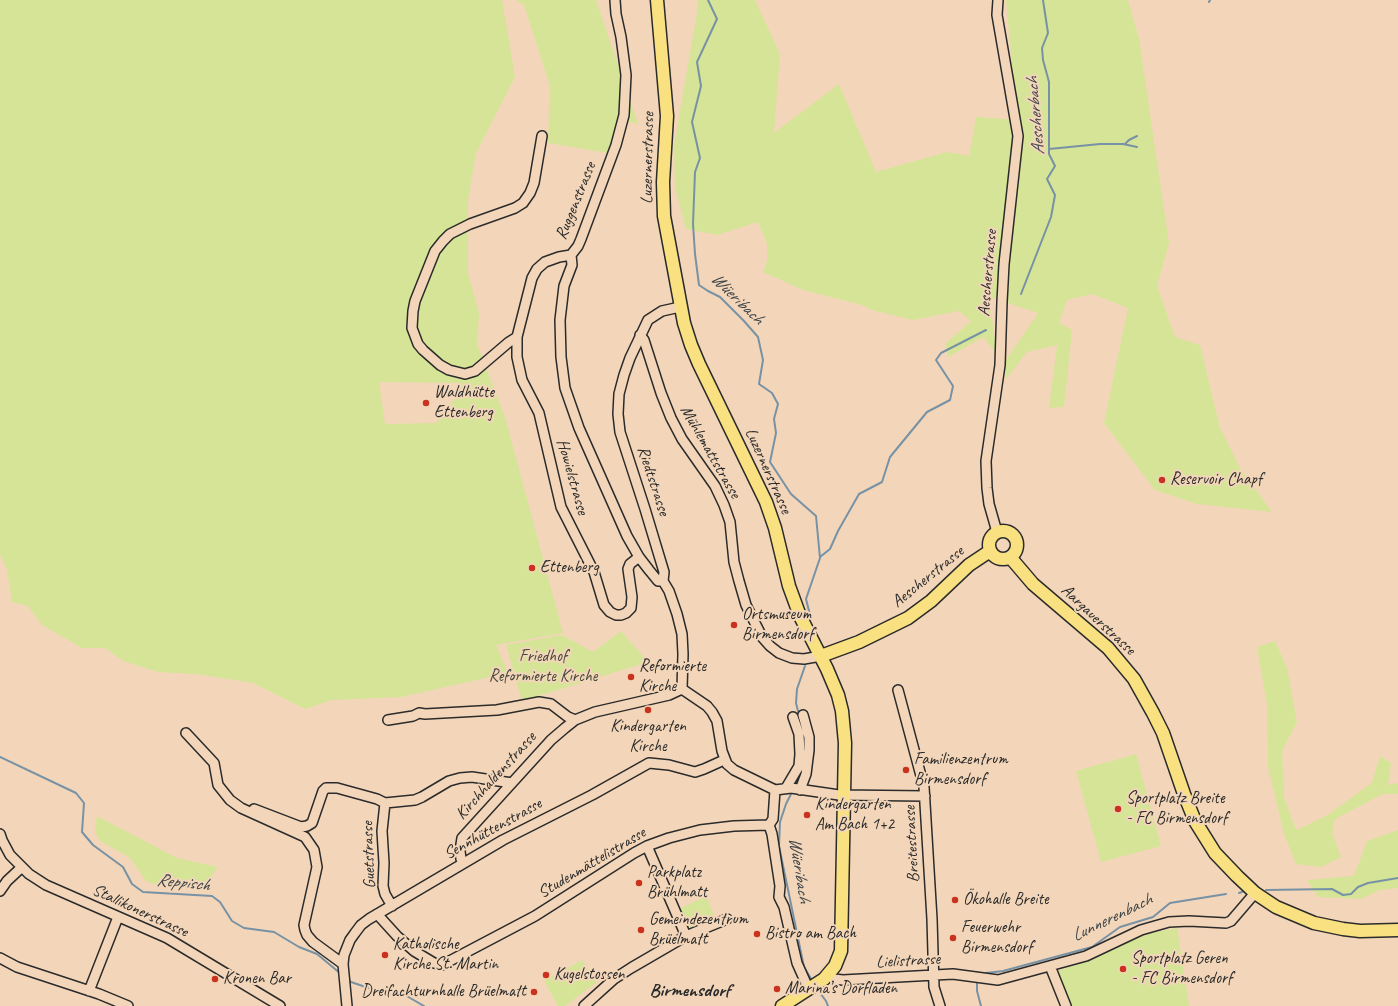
<!DOCTYPE html>
<html>
<head>
<meta charset="utf-8">
<style>
	body { margin:0 }
	canvas { display:block; background:#f3d6b9 }
</style>
</head>
<body>
<canvas width="1398" height="1006"></canvas>
<script>
const g = document.querySelector('canvas').getContext('2d');
g.lineJoin = 'round';
function fillPath(path, color) {
  g.fillStyle = color;
  g.fill(path, 'evenodd');
}
function toPath(rows) {
  const path = new Path2D();
  for (const r of rows) {
    if (r.length === 3) {
      path.moveTo(r[0] + r[2], r[1]);
      path.arc(r[0], r[1], r[2], 0, 2 * Math.PI);
      continue;
    }
    path.moveTo(r[0], r[1]);
    for (let i = 2; i < r.length; i += 2) path.lineTo(r[i], r[i + 1]);
  }
  return path;
}
function strokePath(path, color, width, dash) {
  g.strokeStyle = color;
  g.lineWidth = width;
  g.lineCap = dash ? 'butt' : 'round';
  g.setLineDash(dash || []);
  g.stroke(path);
}
function label(font, color, halo, rows, align = 'center') {
  g.font = font + ' Caveat,sans-serif';
  g.lineWidth = 4;
  g.setLineDash([]);
  g.textBaseline = 'middle';
  g.strokeStyle = halo;
  g.fillStyle = color;
  for (const [text, x, y, turn = 0] of rows) {
    g.save();
    g.translate(x, y);
    g.rotate((+turn || 0) * Math.PI / 180);
    g.textAlign = isNaN(turn) ? turn : align;
    if (halo) g.strokeText(text, 0, 0);
    g.fillText(text, 0, 0);
    g.restore();
  }
}
const green = toPath([
	[0,0,502,0,515,77,476,153,468,200,468,273,479,313,477,344,505,417,563,633,496,645,508,673,401,697,332,700,305,709,253,683,196,674,158,672,123,661,105,648,82,648,42,625,28,606,12,602,7,569,0,555],
	[379,382,461,383,455,398,436,423,385,424],
	[516,0,596,0,638,124,620,120,608,153,548,143,550,86,524,5],
	[697,0,755,0,780,54,774,133,839,84,876,172,947,152,969,156,976,117,1017,120,1006,0,1128,0,1139,39,1169,243,1157,286,1175,337,1200,345,1220,428,1240,468,1272,512,1197,504,1155,490,1104,423,1128,308,1092,294,1067,300,1059,323,1072,330,1064,407,1049,408,1057,345,1027,352,1006,379,1006,360,1038,313,989,297,997,354,983,337,948,357,945,344,971,321,959,311,913,320,872,310,862,305,803,290,763,272,767,261,767,244,758,222,717,235,686,229,675,188,674,145,698,7],
	[621,631,648,662,522,701,506,645,562,635,593,652],
	[1275,641,1287,668,1297,722,1282,751,1284,797,1296,830,1326,816,1372,783,1380,756,1391,763,1388,785,1398,783,1398,794,1383,794,1335,819,1332,833,1341,857,1321,867,1296,864,1284,834,1268,767,1267,705,1257,647],
	[1136,754,1161,846,1101,862,1076,771],
	[97,816,177,858,218,867,208,881,196,888,159,886,146,881,129,857,100,841,95,832],
	[1398,830,1398,888,1380,890,1361,899,1318,897,1307,880,1354,876,1367,841],
	[706,896,715,918,691,928,687,926,679,909],
	[1177,928,1189,1006,1069,1006,1054,972,1091,960,1138,937,1155,932],
	[582,960,597,982,565,1006,558,1006,544,981]
]);
const stream = toPath([
	[708,0,717,19,697,62,701,86,692,122,700,158,695,172,693,224,695,254,699,285,708,291,720,297,744,321,758,337,763,360,759,384,772,393,778,404,774,419,776,433,770,462,791,494,816,516,820,558,806,599,811,619],
	[1209,2,1210,0],
	[1125,144,1129,140,1137,136],
	[1049,149,1100,144,1123,144,1137,147],
	[1021,294,1051,217,1055,195,1047,179,1055,166,1049,154,1049,82,1043,60,1042,48,1048,33,1043,0],
	[820,557,830,549,838,531,859,494,882,482,890,457,927,412,950,400,953,386,936,360,941,353,986,330],
	[799,715,796,703,797,689,805,666],
	[0,757,76,793,84,803,82,832,93,845,123,867,132,884,143,892,212,896,220,902,232,921,244,928,274,932,299,947,317,954,341,974],
	[795,786,802,772],
	[793,790,786,804,780,822,779,846,804,967,813,982],
	[1266,890,1332,889,1343,895,1351,894,1358,887,1368,883,1398,878],
	[1239,893,1242,892],
	[986,973,1003,971,1092,947,1120,927,1153,917,1170,903,1226,894],
	[348,979,351,982,383,993,405,995,424,1006],
	[977,982,977,991,981,1006],
	[817,989,826,1001,828,1006]
]);
const minor = toPath([
	[615,0,616,14,621,37,626,75,624,115,616,145,581,239,578,246,571,255,572,265,564,286,560,320,561,357,565,388,579,428,627,536,639,557,649,570,658,581,663,581],
	[542,136,534,183,530,193,523,203,515,208,470,224,450,234,443,241,435,251,415,301,413,311,412,328,418,344,423,350,440,365,449,370,465,374,475,371,509,342,517,337,532,278,537,269,545,262,559,257,571,255],
	[680,307,662,311,648,320,630,358,624,375,619,394,618,414,620,432,645,509,664,572,663,581,669,591,677,614,682,634,683,654,682,689],
	[640,335,644,340,661,393,671,418,682,439,715,486,724,505,730,522,734,562,739,581,746,605,762,637,770,646,779,653,792,658,804,659,821,656],
	[517,337,517,357,522,380,539,413,561,507,594,572,604,605,610,612,616,615,621,615,626,613,631,608,632,597,628,569,630,564,639,557],
	[997,532,989,504,987,488,986,461,1000,365,1002,302,1004,264,1018,136,997,15,998,0],
	[682,689,707,706,712,712,717,721,722,751,727,764,734,770,775,790,791,788,839,795,925,796],
	[898,690,924,787,932,919,934,987,940,1006],
	[388,720,413,716,419,713,425,714,497,710,539,702,551,704,568,717,575,720],
	[186,733,214,763,218,785,230,800,241,808,305,837,314,850,317,867,304,925,305,930,307,935,313,942,343,964],
	[786,788,799,766,800,754,799,734,793,717],
	[800,790,806,774,809,750,809,737,803,715],
	[385,803,382,831,384,863,383,886,385,894,392,906],
	[254,809,301,827,307,826,312,823,323,791,326,788,337,788,377,799,385,803,415,800,422,797,449,781,460,778,472,777,512,783],
	[769,825,772,834,780,886,779,897,784,907,797,963,809,990],
	[769,825,773,819,775,790],
	[0,834,2,840,10,855,29,874,46,885,167,938,280,1006],
	[647,846,686,936],
	[463,863,461,859,460,851,462,838,551,740,565,728,575,720,595,712,669,695,682,689],
	[0,891,7,881,22,867],
	[377,914,397,936,414,951,434,963,442,965,535,916,634,853,647,846,669,838,700,830,734,826,769,825],
	[0,958,17,967,99,994,128,1006],
	[1050,966,1066,1006],
	[828,975,834,979,843,980,953,974,998,980,1086,956,1141,930,1169,922,1189,921,1226,923,1231,921,1255,893],
	[89,991,118,917],
	[347,1006,343,964,344,955,350,940,355,933,361,925,369,919,503,840,592,795,649,763,669,765,695,772,704,769,724,760],
	[584,1006,614,979,631,968,686,936,727,919]
]);
const major = toPath([
	[657,0,667,116,663,182,664,216,684,323,691,345,699,364,766,502,775,528,789,586,800,616,827,669,838,695,842,711,845,743,841,951,835,966,824,979,782,1006],
	[1003,545,14],
	[1010,557,1033,584,1108,648,1134,679,1153,713,1163,733,1184,794,1195,821,1215,853,1237,876,1255,893,1276,907,1314,923,1343,929,1360,931,1398,930],
	[821,656,859,642,908,618,931,601,969,565,990,551]
]);
const markers = [
	[426,403,4,"#c8321e"],
	[1162,480,4,"#c8321e"],
	[532,568,4,"#c8321e"],
	[734,625,4,"#c8321e"],
	[631,677,4,"#c8321e"],
	[648,710,4,"#c8321e"],
	[906,770,4,"#c8321e"],
	[1118,809,4,"#c8321e"],
	[807,815,4,"#c8321e"],
	[639,883,4,"#c8321e"],
	[955,900,4,"#c8321e"],
	[641,930,4,"#c8321e"],
	[757,934,4,"#c8321e"],
	[953,938,4,"#c8321e"],
	[385,955,4,"#c8321e"],
	[1123,969,4,"#c8321e"],
	[546,975,4,"#c8321e"],
	[215,979,4,"#c8321e"],
	[777,989,4,"#c8321e"],
	[534,992,4,"#c8321e"]
];
const streetNames = [
	["Luzernerstrasse",648,158,-89],
	["Ruggenstrasse",576,201,-68],
	["Aescherstrasse",988,273,-85],
	["Mühlemattstrasse",710,452,60],
	["Luzernerstrasse",768,471,66],
	["Howielstrasse",572,477,74],
	["Riedtstrasse",653,481,72],
	["Aescherstrasse",928,577,-39],
	["Aargauerstrasse",1098,620,43],
	["Kirchhaldenstrasse",496,776,-48],
	["Sennhüttenstrasse",493,829,-29],
	["Breitestrasse",912,844,-93],
	["Guetstrasse",369,855,-92],
	["Studenmättelistrasse",592,863,-31],
	["Stallikonerstrasse",140,911,25],
	["Lielistrasse",908,961,-3]
];
const poiNames = [
	["Waldhütte",434,393],
	["Ettenberg",434,413],
	["Reservoir Chapf",1170,480],
	["Ettenberg",540,568],
	["Ortsmuseum",742,615],
	["Birmensdorf",742,635],
	["Reformierte",639,667],
	["Kirche",639,687],
	["Kindergarten",648,727,"center"],
	["Kirche",648,747,"center"],
	["Familienzentrum",914,760],
	["Birmensdorf",914,780],
	["Sportplatz Breite",1126,799],
	["- FC Birmensdorf",1126,819],
	["Kindergarten",815,805],
	["Am Bach 1+2",815,825],
	["Parkplatz",647,873],
	["Brühlmatt",647,893],
	["Ökohalle Breite",963,900],
	["Gemeindezentrum",649,920],
	["Brüelmatt",649,940],
	["Feuerwehr",961,928],
	["Birmensdorf",961,948],
	["Bistro am Bach",765,934],
	["Katholische",393,945],
	["Kirche St. Martin",393,965],
	["Sportplatz Geren",1131,959],
	["- FC Birmensdorf",1131,979],
	["Kugelstossen",554,975],
	["Kronen Bar",223,979],
	["Marina’s Dorfladen",785,989],
	["Dreifachturnhalle Brüelmatt",526,992,"right"]
];
const parkNames = [
	["Friedhof",543,657],
	["Reformierte Kirche",543,677]
];
const waterNames = [
	["Aescherbach",1036,116,-95],
	["Wüeribach",737,299,44],
	["Wüeribach",799,870,81],
	["Reppisch",183,883,6],
	["Lunnerenbach",1112,918,-26]
];
const quarterNames = [
	["Birmensdorf",690,991]
];
fillPath(green, '#d5e497');
strokePath(stream, '#7892a5', 2);
strokePath(minor, '#2b2b2b', 12);
strokePath(major, '#2b2b2b', 15);
strokePath(minor, '#f3d6b9', 9);
strokePath(major, '#f9e181', 12);
for (const [x, y, r, color] of markers) {
  const dot = new Path2D();
  dot.arc(x, y, r, 0, 2 * Math.PI);
  g.fillStyle = color;
  g.fill(dot);
  strokePath(dot, '#f3d6b9', 1.5);
}
label('17px', '#2b2b2b', '#f3d6b9', streetNames);
label('17px', '#2b2b2b', '#f3d6b9', poiNames, 'left');
label('17px', '#44473b', '#f3d6b9', parkNames);
label('italic 18px', '#3e4549', '#f3d6b9', waterNames);
label('bold 19px', '#2b2b2b', '#f3d6b9', quarterNames);
</script>
</body>
</html>
